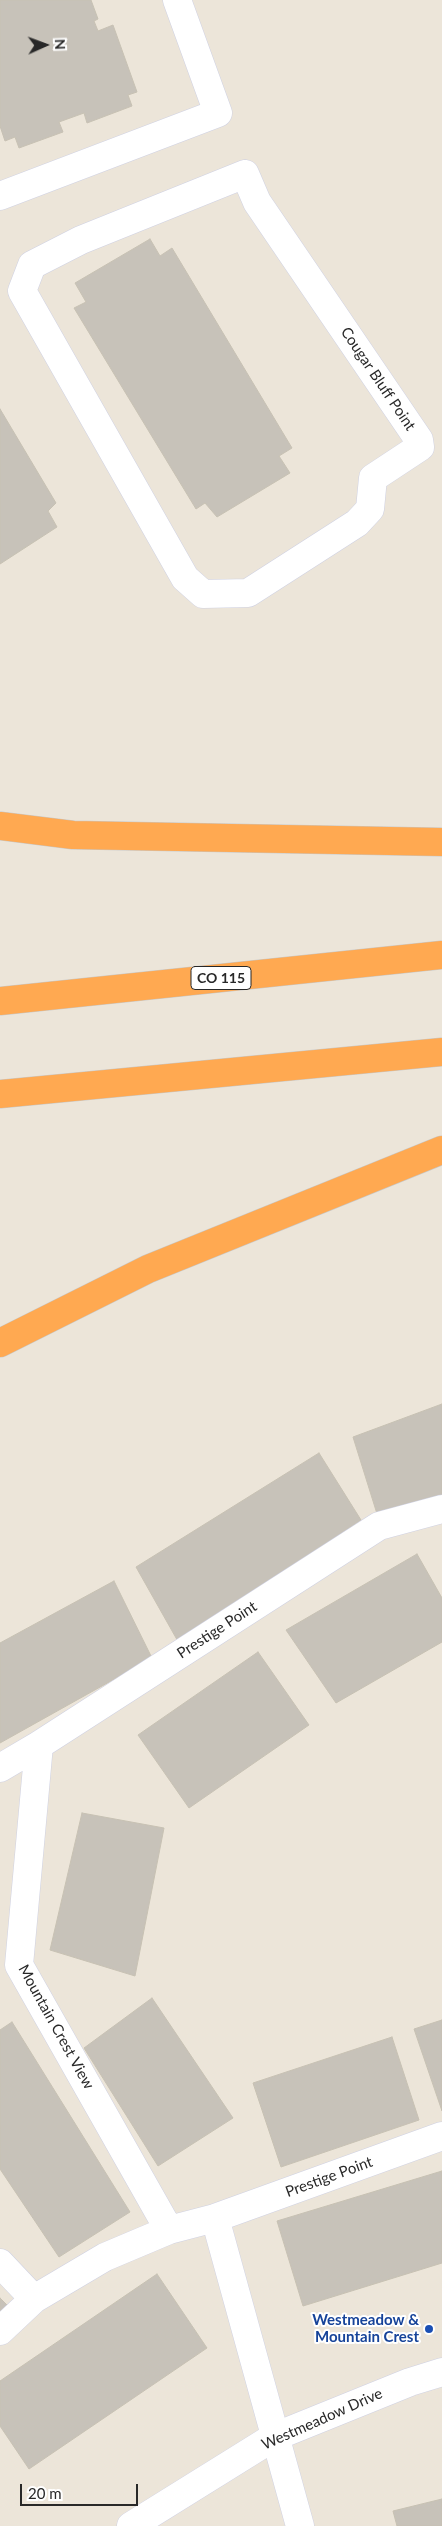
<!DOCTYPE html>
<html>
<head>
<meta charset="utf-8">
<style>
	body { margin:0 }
	#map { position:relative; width:442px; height:2526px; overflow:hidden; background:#ece5d9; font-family:Lato,sans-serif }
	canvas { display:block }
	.north { position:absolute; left:20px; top:20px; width:50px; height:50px; -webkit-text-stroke:4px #fff; paint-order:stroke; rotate:88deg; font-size:14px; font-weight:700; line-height:20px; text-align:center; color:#282828 }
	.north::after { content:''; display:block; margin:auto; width:18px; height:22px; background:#282828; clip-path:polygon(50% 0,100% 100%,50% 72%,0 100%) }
	.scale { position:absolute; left:20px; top:2484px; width:118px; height:22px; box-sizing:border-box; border:2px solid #282828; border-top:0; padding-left:6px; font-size:15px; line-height:18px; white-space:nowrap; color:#282828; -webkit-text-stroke:4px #fff; paint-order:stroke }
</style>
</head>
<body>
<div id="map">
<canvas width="442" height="2526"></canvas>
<div class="north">N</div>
<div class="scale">20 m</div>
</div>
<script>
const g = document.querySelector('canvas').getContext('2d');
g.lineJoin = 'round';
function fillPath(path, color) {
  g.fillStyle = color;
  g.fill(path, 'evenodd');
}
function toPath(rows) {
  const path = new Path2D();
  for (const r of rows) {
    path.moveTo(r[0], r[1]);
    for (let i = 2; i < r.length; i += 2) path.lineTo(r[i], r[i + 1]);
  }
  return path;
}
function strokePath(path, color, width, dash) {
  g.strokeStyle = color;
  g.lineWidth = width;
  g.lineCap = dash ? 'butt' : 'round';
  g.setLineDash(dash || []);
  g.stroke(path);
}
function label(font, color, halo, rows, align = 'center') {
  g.font = font + ' Lato,sans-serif';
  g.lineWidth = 4;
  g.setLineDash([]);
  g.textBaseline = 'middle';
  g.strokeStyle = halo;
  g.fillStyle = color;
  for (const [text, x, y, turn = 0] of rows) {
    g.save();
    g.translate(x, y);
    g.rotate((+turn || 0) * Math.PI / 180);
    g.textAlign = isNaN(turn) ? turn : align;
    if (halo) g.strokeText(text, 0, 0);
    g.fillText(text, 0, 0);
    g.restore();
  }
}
const building = toPath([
	[0,0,91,0,98,19,94,21,98,31,113,25,137,92,128,95,132,106,87,123,84,113,59,122,63,132,19,148,15,137,5,141,0,126,0,0],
	[150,239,160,256,172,248,292,448,279,456,290,473,217,517,205,503,196,509,74,308,86,302,75,283,150,239],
	[0,409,56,503,48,511,57,527,0,564,0,409],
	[442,1404,442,1496,378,1517,353,1437,442,1404],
	[319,1453,361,1520,180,1645,136,1567,319,1453],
	[417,1554,442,1598,442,1642,336,1703,286,1630,417,1554],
	[114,1581,152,1658,0,1743,0,1643,114,1581],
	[258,1652,309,1725,189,1808,138,1735,258,1652],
	[82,1813,164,1828,135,1976,50,1950,82,1813],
	[152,1998,233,2118,158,2166,84,2048,152,1998],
	[442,2020,442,2111,414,2029,442,2020],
	[12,2022,130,2212,59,2257,0,2169,0,2030,12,2022],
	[392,2037,419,2120,281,2167,253,2083,392,2037],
	[442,2171,442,2263,303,2306,277,2221,442,2171],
	[157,2274,207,2348,29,2469,0,2426,0,2381,157,2274],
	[0,2298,7,2305,0,2312,0,2298],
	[442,2499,442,2526,397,2526,393,2511,442,2499]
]);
const street = toPath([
	[245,174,257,202,419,440,420,447,373,478,370,509,357,523,248,593,203,594,185,578,22,291,32,265,81,240,245,174],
	[0,196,218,113,177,0],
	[39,1745,19,1965,169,2230],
	[0,1768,39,1745,379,1526,442,1509],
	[215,2218,300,2526],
	[0,2263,34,2299],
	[0,2331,34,2299,105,2257,169,2230,215,2218,442,2136]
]);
const secondary = toPath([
	[131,2526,274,2437,410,2382,442,2372]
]);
const highway = toPath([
	[0,826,73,835,442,842],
	[0,1001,442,955],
	[0,1094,442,1052],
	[0,1343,148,1269,442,1150]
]);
const markers = [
	[429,2329,5,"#1a4fb4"]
];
const shields = [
	[221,978,60]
];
const shieldNames = [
	["CO 115",221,978]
];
const streetNames = [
	["Cougar Bluff Point",378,379,56],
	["Prestige Point",217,1630,-33],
	["Mountain Crest View",56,2027,61],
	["Prestige Point",329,2177,-20],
	["Westmeadow Drive",322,2419,-24]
];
const transitNames = [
	["Westmeadow &",419,2320],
	["Mountain Crest",419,2337]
];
fillPath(building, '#c7c2b9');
strokePath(building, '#c7c1b3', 1);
strokePath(street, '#cfd1e2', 29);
strokePath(secondary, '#cfd1e2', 29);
strokePath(highway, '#c7c7c7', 29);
strokePath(street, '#fff', 28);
strokePath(secondary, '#fff', 28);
strokePath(highway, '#ffa951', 28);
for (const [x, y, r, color] of markers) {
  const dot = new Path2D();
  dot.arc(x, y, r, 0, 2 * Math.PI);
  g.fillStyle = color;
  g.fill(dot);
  strokePath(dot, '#fff', 2);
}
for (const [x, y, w] of shields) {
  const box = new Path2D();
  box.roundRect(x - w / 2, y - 11.5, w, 23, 4);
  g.fillStyle = '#fff';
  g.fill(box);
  strokePath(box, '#282828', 1);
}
label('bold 14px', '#282828', null, shieldNames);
label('15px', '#282828', '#fff', streetNames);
label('bold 15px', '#164399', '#fff', transitNames, 'right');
</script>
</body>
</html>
